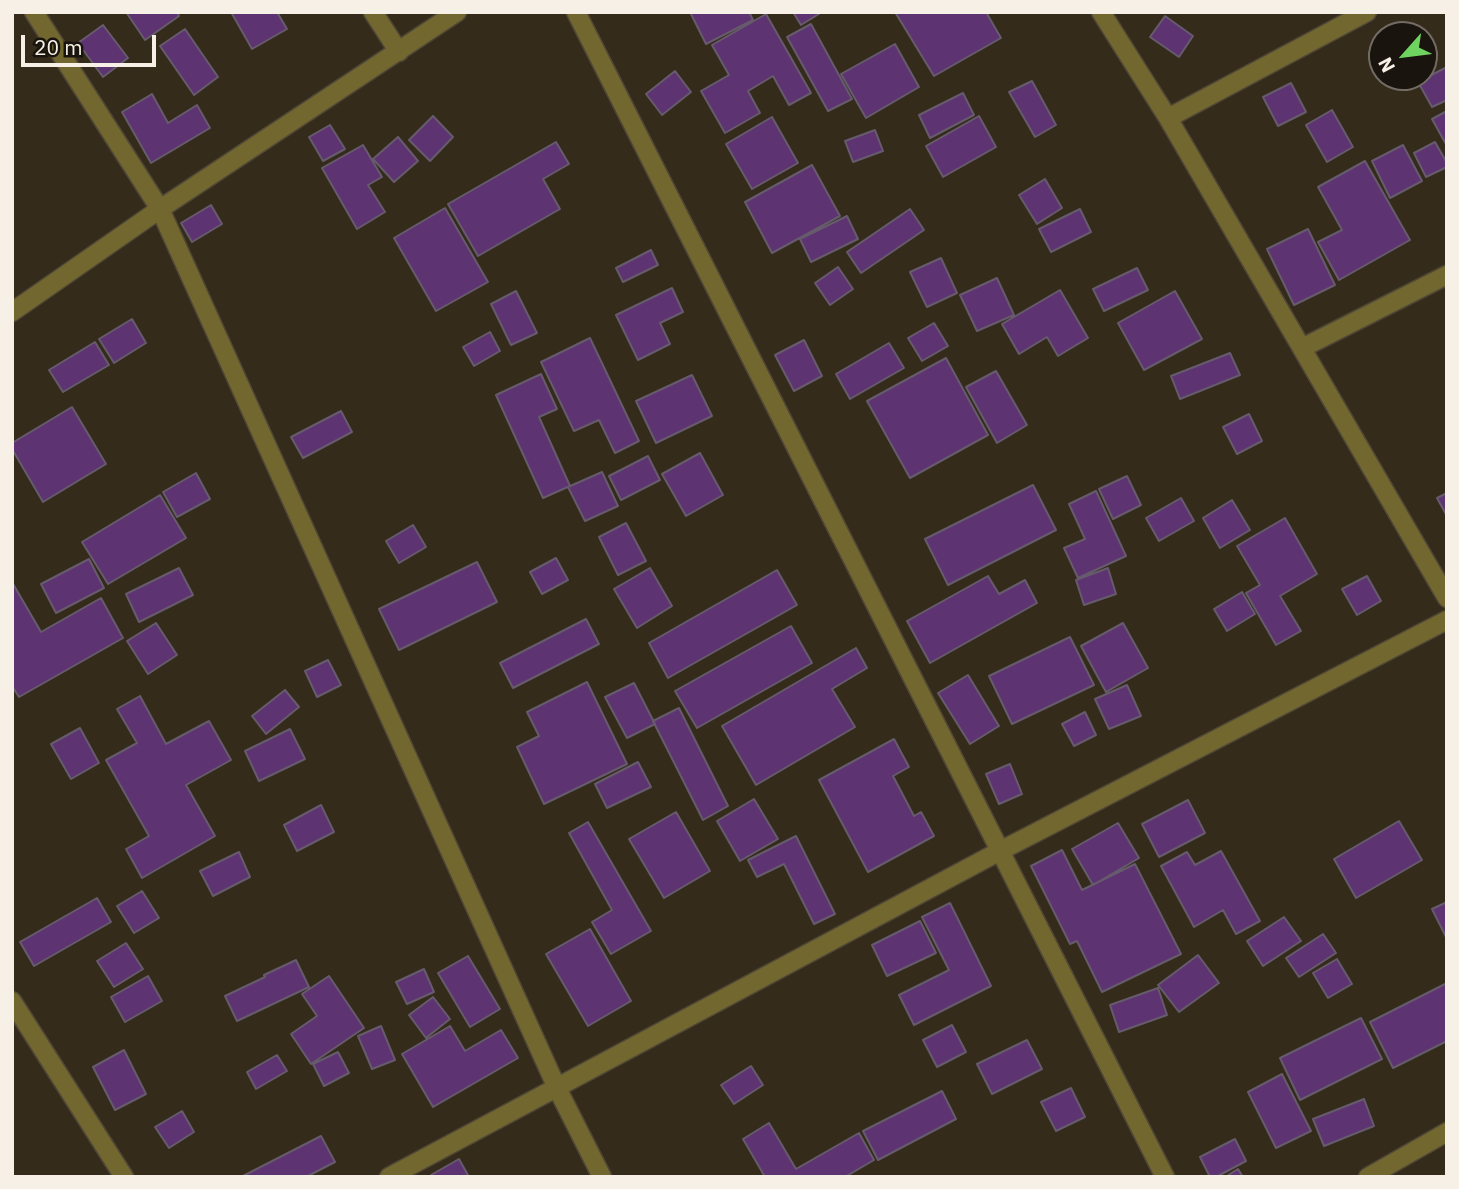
<!DOCTYPE html>
<html>
<head>
<meta charset="utf-8">
<style>
	body { margin:0 }
	#map { position:relative; width:1459px; height:1189px; overflow:hidden; background:#352b1b; font-family:"IBM Plex Sans",sans-serif }
	canvas { display:block }
	.frame { position:absolute; inset:0; border:14px solid #f7f0e6; pointer-events:none }
	.north { position:absolute; left:1368px; top:21px; width:70px; height:70px; box-sizing:border-box; background:#19140d; border:2px solid #726c64; border-radius:50%; rotate:242deg; font-size:19px; font-weight:700; line-height:28px; text-align:center; color:#f7f0e6 }
	.north::after { content:''; display:block; margin:auto; width:24px; height:32px; background:#6fd35f; clip-path:polygon(50% 0,100% 100%,50% 72%,0 100%) }
	.scale { position:absolute; left:21px; top:35px; width:135px; height:32px; box-sizing:border-box; border:4px solid #f7f0e6; border-top:0; padding-left:9px; font-size:21px; line-height:24px; white-space:nowrap; color:#f7f0e6; -webkit-text-stroke:5px #19140d; paint-order:stroke }
</style>
</head>
<body>
<div id="map">
<canvas width="1459" height="1189"></canvas>
<div class="frame"></div>
<div class="north">N</div>
<div class="scale">20 m</div>
</div>
<script>
const g = document.querySelector('canvas').getContext('2d');
g.lineJoin = 'round';
function fillPath(path, color) {
  g.fillStyle = color;
  g.fill(path, 'evenodd');
}
function toPath(rows) {
  const path = new Path2D();
  for (const r of rows) {
    path.moveTo(r[0], r[1]);
    for (let i = 2; i < r.length; i += 2) path.lineTo(r[i], r[i + 1]);
  }
  return path;
}
function strokePath(path, color, width, dash) {
  g.strokeStyle = color;
  g.lineWidth = width;
  g.lineCap = dash ? 'butt' : 'round';
  g.setLineDash(dash || []);
  g.stroke(path);
}
const building = toPath([
	[126,12,177,12,179,16,145,40,126,12],
	[231,12,277,12,287,29,252,49,231,12],
	[690,12,749,12,753,20,706,44,690,12],
	[793,12,822,12,801,25,793,12],
	[895,12,986,12,1001,38,934,76,895,12],
	[766,14,811,93,789,105,773,76,748,91,760,113,725,133,701,91,729,75,712,45,766,14],
	[1165,16,1193,36,1179,57,1150,37,1165,16],
	[811,24,852,99,828,111,787,37,811,24],
	[103,25,128,58,103,77,78,43,103,25],
	[185,29,218,77,194,95,160,46,185,29],
	[895,44,919,87,866,118,841,74,895,44],
	[1447,67,1447,100,1432,107,1418,82,1447,67],
	[675,71,691,92,662,115,646,94,675,71],
	[1032,81,1056,125,1035,137,1009,92,1032,81],
	[1291,83,1306,112,1278,126,1263,97,1291,83],
	[963,93,974,115,930,138,919,115,963,93],
	[152,94,168,123,197,105,210,128,151,163,122,112,152,94],
	[1332,110,1353,147,1327,162,1306,125,1332,110],
	[1447,111,1447,146,1432,119,1447,111],
	[433,116,453,137,430,161,409,140,433,116],
	[979,116,996,147,943,177,926,146,979,116],
	[772,117,798,163,752,189,726,144,772,117],
	[330,125,345,149,323,161,309,137,330,125],
	[875,130,883,151,853,162,845,141,875,130],
	[398,137,418,161,394,182,373,159,398,137],
	[556,142,569,164,543,179,560,209,478,256,448,204,556,142],
	[1435,142,1447,163,1447,167,1426,177,1414,153,1435,142],
	[363,145,382,177,368,185,385,212,357,229,322,168,363,145],
	[1403,145,1422,181,1390,198,1372,161,1403,145],
	[1365,161,1410,240,1339,280,1318,242,1342,230,1318,187,1365,161],
	[812,165,840,216,772,253,745,202,812,165],
	[1045,179,1062,208,1037,224,1019,195,1045,179],
	[211,205,222,224,192,242,181,223,211,205],
	[445,208,488,282,436,311,394,238,445,208],
	[910,209,924,230,861,273,847,252,910,209],
	[1080,209,1091,232,1051,252,1039,229,1080,209],
	[847,216,858,239,811,262,800,239,847,216],
	[1308,229,1335,285,1294,305,1267,249,1308,229],
	[651,250,658,265,623,282,616,268,651,250],
	[941,258,957,293,927,307,910,272,941,258],
	[838,267,853,289,830,305,815,283,838,267],
	[1137,268,1148,290,1104,311,1093,289,1137,268],
	[997,278,1014,315,977,331,960,295,997,278],
	[672,288,683,312,660,323,670,344,638,360,616,315,672,288],
	[1060,290,1088,338,1058,356,1047,337,1019,354,1002,324,1060,290],
	[516,291,537,333,511,345,491,304,516,291],
	[1175,291,1202,339,1144,370,1118,323,1175,291],
	[132,319,146,343,114,363,99,339,132,319],
	[934,323,948,346,922,361,908,338,934,323],
	[490,332,500,351,474,366,463,347,490,332],
	[590,338,639,441,615,453,599,420,574,431,541,362,590,338],
	[804,340,822,376,794,391,775,355,804,340],
	[95,342,109,365,63,392,49,370,95,342],
	[889,343,904,368,850,399,836,374,889,343],
	[1230,353,1240,375,1180,399,1171,376,1230,353],
	[946,358,988,435,910,478,867,401,946,358],
	[996,371,1027,425,997,443,966,387,996,371],
	[541,374,557,409,539,417,570,486,543,498,496,395,541,374],
	[692,375,712,416,656,443,636,401,692,375],
	[72,407,106,464,43,502,12,449,12,443,72,407],
	[341,411,352,432,303,458,291,437,341,411],
	[1249,414,1262,441,1237,454,1223,427,1249,414],
	[700,453,723,495,686,516,662,474,700,453],
	[648,456,660,480,621,500,609,476,648,456],
	[602,472,618,506,585,521,568,487,602,472],
	[196,473,210,499,177,517,163,492,196,473],
	[1127,476,1141,505,1113,519,1099,489,1127,476],
	[1033,485,1056,530,948,585,925,539,1033,485],
	[1096,491,1126,556,1078,578,1064,548,1085,539,1069,504,1096,491],
	[1447,493,1447,516,1437,498,1447,493],
	[160,495,186,538,108,584,82,542,160,495],
	[1181,498,1194,521,1159,541,1146,518,1181,498],
	[1232,500,1250,530,1220,548,1203,518,1232,500],
	[1285,518,1317,574,1280,596,1301,631,1276,645,1246,593,1260,585,1237,546,1285,518],
	[626,523,646,561,618,575,599,537,626,523],
	[413,525,426,547,399,563,386,541,413,525],
	[556,558,568,580,542,594,530,572,556,558],
	[89,559,104,588,56,613,41,584,89,559],
	[477,562,497,602,399,650,379,609,477,562],
	[179,568,193,595,139,622,126,594,179,568],
	[650,568,672,606,637,628,614,589,650,568],
	[1108,568,1116,594,1084,605,1076,580,1108,568],
	[777,570,797,605,668,678,649,643,777,570],
	[988,576,999,594,1025,580,1037,603,930,663,907,621,988,576],
	[1367,576,1381,601,1357,615,1342,589,1367,576],
	[12,582,41,632,101,598,123,638,19,697,12,686,12,582],
	[1242,592,1255,614,1227,631,1214,609,1242,592],
	[586,619,599,644,513,688,500,663,586,619],
	[156,623,177,655,148,674,127,641,156,623],
	[1123,623,1148,668,1106,692,1081,646,1123,623],
	[791,626,812,663,697,728,675,691,791,626],
	[1070,637,1094,685,1012,724,989,676,1070,637],
	[856,648,867,668,832,689,855,727,756,785,722,726,856,648],
	[328,660,341,685,317,697,305,671,328,660],
	[968,675,999,726,970,744,938,693,968,675],
	[587,682,627,764,544,804,517,747,539,736,527,712,587,682],
	[634,683,655,724,627,738,605,697,634,683],
	[1127,685,1141,716,1109,729,1095,699,1127,685],
	[285,690,299,707,266,734,252,716,285,690],
	[140,696,166,744,209,721,231,760,186,785,215,836,142,878,126,849,149,836,106,760,137,743,117,709,140,696],
	[679,708,728,806,703,820,653,721,679,708],
	[1085,712,1096,735,1074,746,1062,724,1085,712],
	[80,728,99,763,71,779,51,744,80,728],
	[290,729,305,759,259,781,245,751,290,729],
	[894,739,909,767,893,776,914,816,921,812,934,836,868,872,819,780,894,739],
	[638,762,651,787,607,808,595,784,638,762],
	[1010,764,1022,794,999,804,986,774,1010,764],
	[754,799,778,839,740,861,717,821,754,799],
	[1188,800,1205,833,1159,857,1142,824,1188,800],
	[321,805,334,832,297,851,284,825,321,805],
	[676,812,710,871,664,898,629,839,676,812],
	[1399,821,1422,860,1356,898,1334,859,1399,821],
	[588,822,651,931,611,954,592,922,612,910,569,833,588,822],
	[1118,823,1139,858,1093,885,1072,849,1118,823],
	[796,836,835,914,814,924,784,864,757,877,748,860,796,836],
	[1062,850,1082,890,1135,864,1181,954,1102,992,1077,941,1070,944,1031,866,1062,850],
	[1221,851,1260,921,1236,934,1223,910,1194,927,1161,866,1187,852,1195,865,1221,851],
	[239,852,250,877,213,896,200,871,239,852],
	[142,891,159,918,134,933,117,906,142,891],
	[97,898,111,922,34,966,20,942,97,898],
	[1447,902,1447,939,1432,909,1447,902],
	[950,903,991,986,914,1025,899,995,949,970,922,917,950,903],
	[1284,917,1301,941,1263,966,1247,941,1284,917],
	[920,921,936,953,887,976,872,945,920,921],
	[590,929,631,1001,588,1026,546,954,590,929],
	[1323,934,1336,953,1299,977,1286,958,1323,934],
	[126,943,143,969,114,987,97,961,126,943],
	[1198,955,1219,983,1179,1012,1158,985,1198,955],
	[468,956,500,1009,470,1027,438,973,468,956],
	[1337,959,1352,984,1328,998,1313,973,1337,959],
	[296,960,309,987,237,1021,225,996,265,977,264,975,296,960],
	[424,969,434,992,407,1004,396,982,424,969],
	[148,976,162,1001,125,1022,111,997,148,976],
	[329,976,364,1028,311,1064,291,1034,317,1016,302,994,329,976],
	[1447,983,1447,1041,1393,1068,1370,1022,1447,983],
	[1158,988,1167,1015,1119,1032,1110,1005,1158,988],
	[433,997,450,1019,426,1038,409,1015,433,997],
	[1361,1018,1382,1059,1300,1100,1280,1058,1361,1018],
	[952,1025,966,1052,937,1067,923,1040,952,1025],
	[381,1026,395,1060,372,1069,358,1036,381,1026],
	[450,1026,465,1051,501,1030,518,1058,433,1107,402,1054,450,1026],
	[1027,1040,1042,1069,992,1094,977,1064,1027,1040],
	[124,1050,146,1094,115,1110,93,1067,124,1050],
	[338,1052,349,1073,324,1086,313,1064,338,1052],
	[277,1055,287,1071,256,1089,247,1072,277,1055],
	[751,1066,763,1085,734,1104,721,1085,751,1066],
	[1282,1074,1311,1131,1276,1148,1248,1092,1282,1074],
	[1071,1088,1085,1117,1056,1131,1041,1102,1071,1088],
	[942,1091,956,1119,878,1160,863,1131,942,1091],
	[1364,1099,1374,1126,1324,1146,1313,1119,1364,1099],
	[182,1111,194,1132,169,1148,155,1127,182,1111],
	[769,1123,796,1169,859,1133,874,1160,845,1177,765,1177,743,1139,769,1123],
	[321,1136,335,1162,306,1177,241,1177,321,1136],
	[1235,1139,1246,1161,1216,1177,1210,1177,1200,1157,1235,1139],
	[459,1159,469,1177,432,1177,431,1175,459,1159],
	[1238,1169,1243,1177,1225,1177,1238,1169]
]);
const minor = toPath([
	[34,12,160,209,557,1088,602,1177],
	[373,12,399,52],
	[576,12,1165,1177],
	[1101,12,1168,118,1447,598],
	[1168,118,1367,12],
	[12,312,160,209,457,12],
	[1302,348,1447,275],
	[12,1001,124,1177],
	[389,1177,1000,851,1447,620],
	[1368,1177,1447,1132]
]);
fillPath(building, '#5e3371');
strokePath(building, '#665b6c', 2);
strokePath(minor, '#504737', 21);
strokePath(minor, '#71672f', 18);
</script>
</body>
</html>
